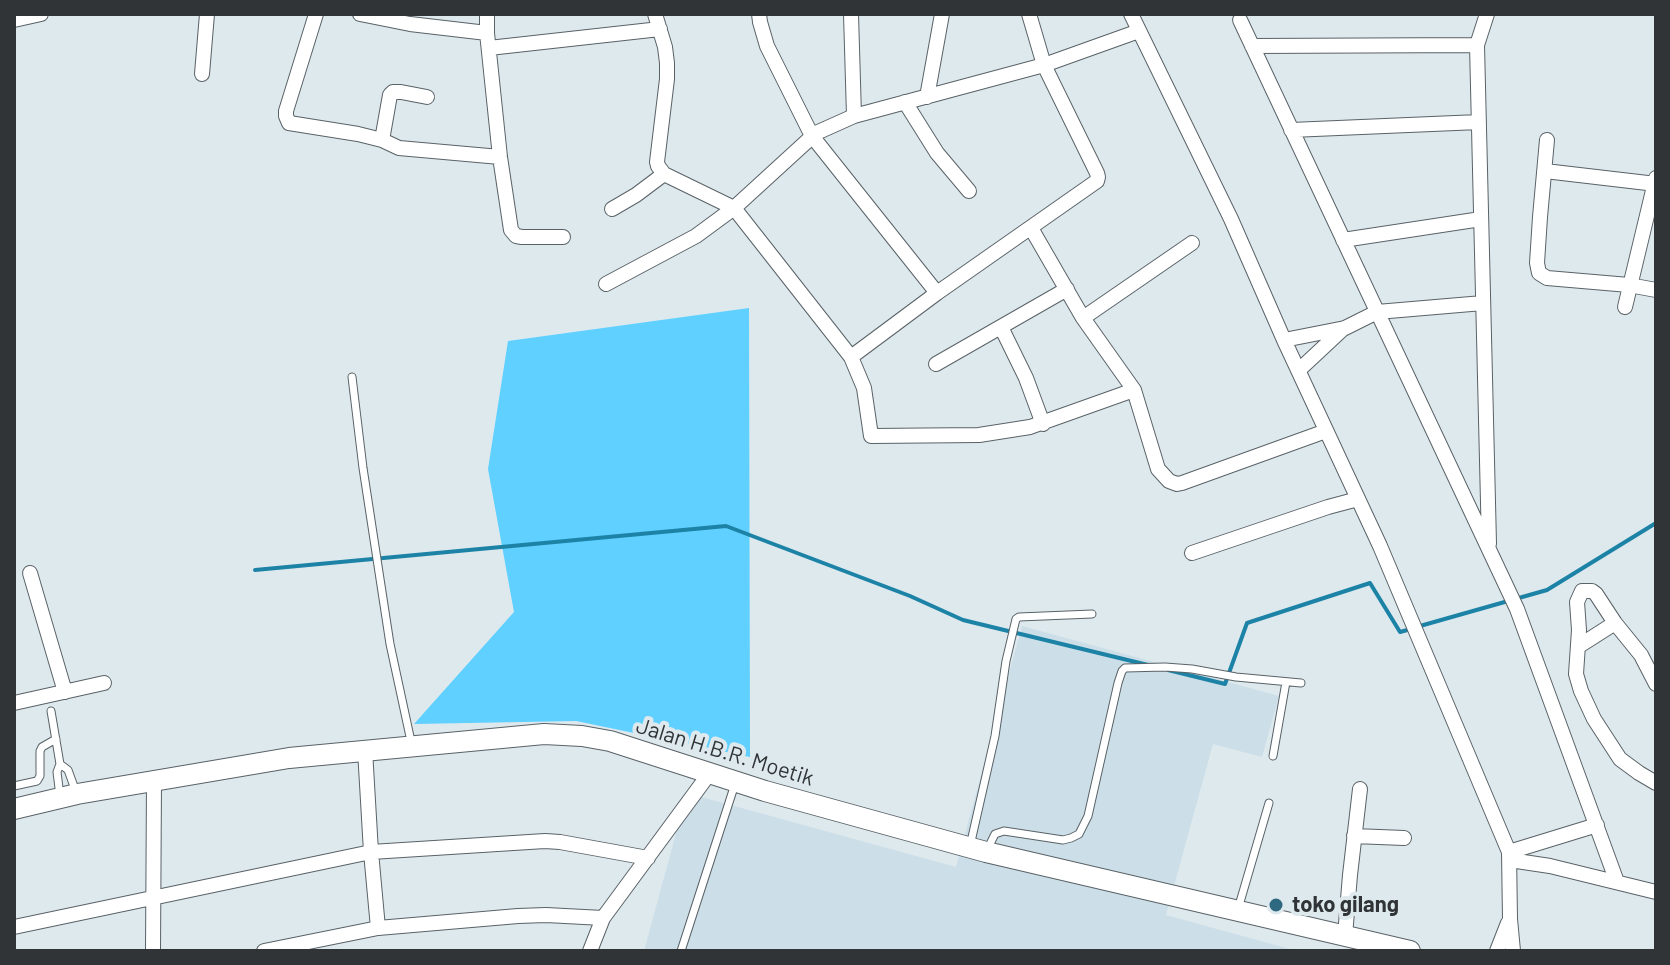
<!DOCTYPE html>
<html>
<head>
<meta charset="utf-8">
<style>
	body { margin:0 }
	#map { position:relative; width:1670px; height:965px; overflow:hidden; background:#dee9ee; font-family:Barlow,sans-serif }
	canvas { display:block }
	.frame { position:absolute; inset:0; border:16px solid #303436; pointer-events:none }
</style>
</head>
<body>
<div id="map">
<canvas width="1670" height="965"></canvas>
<div class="frame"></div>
</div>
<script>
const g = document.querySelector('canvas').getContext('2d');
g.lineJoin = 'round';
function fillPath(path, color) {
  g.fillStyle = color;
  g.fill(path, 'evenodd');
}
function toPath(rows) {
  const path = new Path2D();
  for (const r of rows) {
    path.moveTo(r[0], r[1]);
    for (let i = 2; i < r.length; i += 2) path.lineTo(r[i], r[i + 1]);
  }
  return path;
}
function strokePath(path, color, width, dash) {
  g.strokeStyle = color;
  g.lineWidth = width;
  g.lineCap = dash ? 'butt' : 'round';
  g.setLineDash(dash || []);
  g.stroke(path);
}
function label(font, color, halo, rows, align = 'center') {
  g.font = font + ' Barlow,sans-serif';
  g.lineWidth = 8;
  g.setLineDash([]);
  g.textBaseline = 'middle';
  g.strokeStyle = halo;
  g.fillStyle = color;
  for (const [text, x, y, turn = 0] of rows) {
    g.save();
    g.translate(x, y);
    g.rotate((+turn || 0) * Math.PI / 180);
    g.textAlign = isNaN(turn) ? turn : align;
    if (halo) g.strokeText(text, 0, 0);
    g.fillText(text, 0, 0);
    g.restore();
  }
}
const built = toPath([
	[1022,626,1279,696,1262,757,1213,744,1166,915,1297,951,644,951,687,793,956,867]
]);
const green = toPath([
	[749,308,750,757,576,721,414,724,514,612,488,469,508,341]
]);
const stream = toPath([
	[255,570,726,526,910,596,963,620,1148,665],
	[1420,626,1547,590,1656,523],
	[1168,670,1225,684,1247,623,1370,583,1400,632,1411,629]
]);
const lane = toPath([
	[352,377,363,468,390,644,412,746],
	[51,711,60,764,57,772,60,796],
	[1273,756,1286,682],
	[60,764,68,770,76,792],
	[14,786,37,781,40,776,40,751,42,747,56,739],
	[970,846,995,736,1006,661,1016,619,1019,617,1092,614],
	[987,850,995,834,1004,831,1063,840,1071,838,1079,834,1088,816,1118,683,1122,671,1125,668,1165,667,1192,669,1236,677,1301,683],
	[1238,909,1269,803],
	[681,951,735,784]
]);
const street = toPath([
	[316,14,286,111,286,116,289,123,358,134,382,140,399,148,500,157],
	[360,14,410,24,487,33],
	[487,14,487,33,500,157,511,230,516,236,522,237,563,237],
	[655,14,665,47,667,63,667,79,657,162,658,166,664,174,734,208,851,357,864,388,871,436,979,435,1030,427,1134,390],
	[759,14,760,22,767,46,812,136,937,293],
	[851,14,854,116],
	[1131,14,1231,219,1284,340,1380,546,1509,852,1510,919,1513,951],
	[1487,14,1477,45,1489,544],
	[14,20,41,14],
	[1240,20,1517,609,1617,882],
	[1252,46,1477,45],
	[489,48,660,29],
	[202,74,207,14],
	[927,97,942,14],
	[905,102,937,153,969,191],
	[1291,130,1479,122],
	[382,140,390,95,393,92,401,92,427,97],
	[1547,140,1540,217,1537,263,1539,273,1547,278,1629,285,1656,290],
	[1545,171,1656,184],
	[612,209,636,195,664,174],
	[1031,228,1083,318,1134,390,1158,469,1169,481,1177,484,1182,483,1326,431],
	[1343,240,1481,219],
	[606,284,696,236,734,208,816,133,854,116,1044,65,1139,31],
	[1625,307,1656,178],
	[1083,318,1192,243],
	[1001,327,1026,378,1043,424],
	[1284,340,1345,328,1377,312,1483,303],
	[851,357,937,293,1097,181,1098,177,1097,173,1044,65,1029,14],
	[936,364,1067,289],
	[1299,370,1344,328],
	[1192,553,1328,507,1358,499],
	[30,573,65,692],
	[1579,646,1615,623],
	[1656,684,1641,655,1615,623,1596,594,1592,591,1582,591,1577,602,1579,630,1576,674,1581,691,1594,719,1620,759,1639,773,1656,783],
	[14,703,104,683],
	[365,750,371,852,378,928],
	[1354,836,1404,838],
	[1509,852,1597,825],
	[1510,860,1550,866,1656,892],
	[14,927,371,852,545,841,560,842,648,858],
	[1345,936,1350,875,1360,789],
	[153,951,154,781],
	[264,951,378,928,518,916,546,915,603,918],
	[590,951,603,918,709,774],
	[1497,951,1508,923]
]);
const secondary = toPath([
	[14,809,77,794,289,758,544,734,582,736,610,741,765,791,986,852,1410,951]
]);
const markers = [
	[1276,905,8,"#2e6981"]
];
const streetNames = [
	["Jalan H.B.R. Moetik",725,752,17]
];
const poiNames = [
	["toko gilang",1292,905]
];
fillPath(built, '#ccdee7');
fillPath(green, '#5fd0ff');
strokePath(stream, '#1c83a6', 4);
strokePath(lane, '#596267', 9);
strokePath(street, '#596267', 16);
strokePath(secondary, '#596267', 22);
strokePath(lane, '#fff', 7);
strokePath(street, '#fff', 14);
strokePath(secondary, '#fff', 20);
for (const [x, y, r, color] of markers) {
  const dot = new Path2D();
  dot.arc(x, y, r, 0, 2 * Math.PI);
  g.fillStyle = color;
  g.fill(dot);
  strokePath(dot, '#dee9ee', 3);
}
label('22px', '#303436', '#dee9ee', streetNames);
label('bold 22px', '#303436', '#dee9ee', poiNames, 'left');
</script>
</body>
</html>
